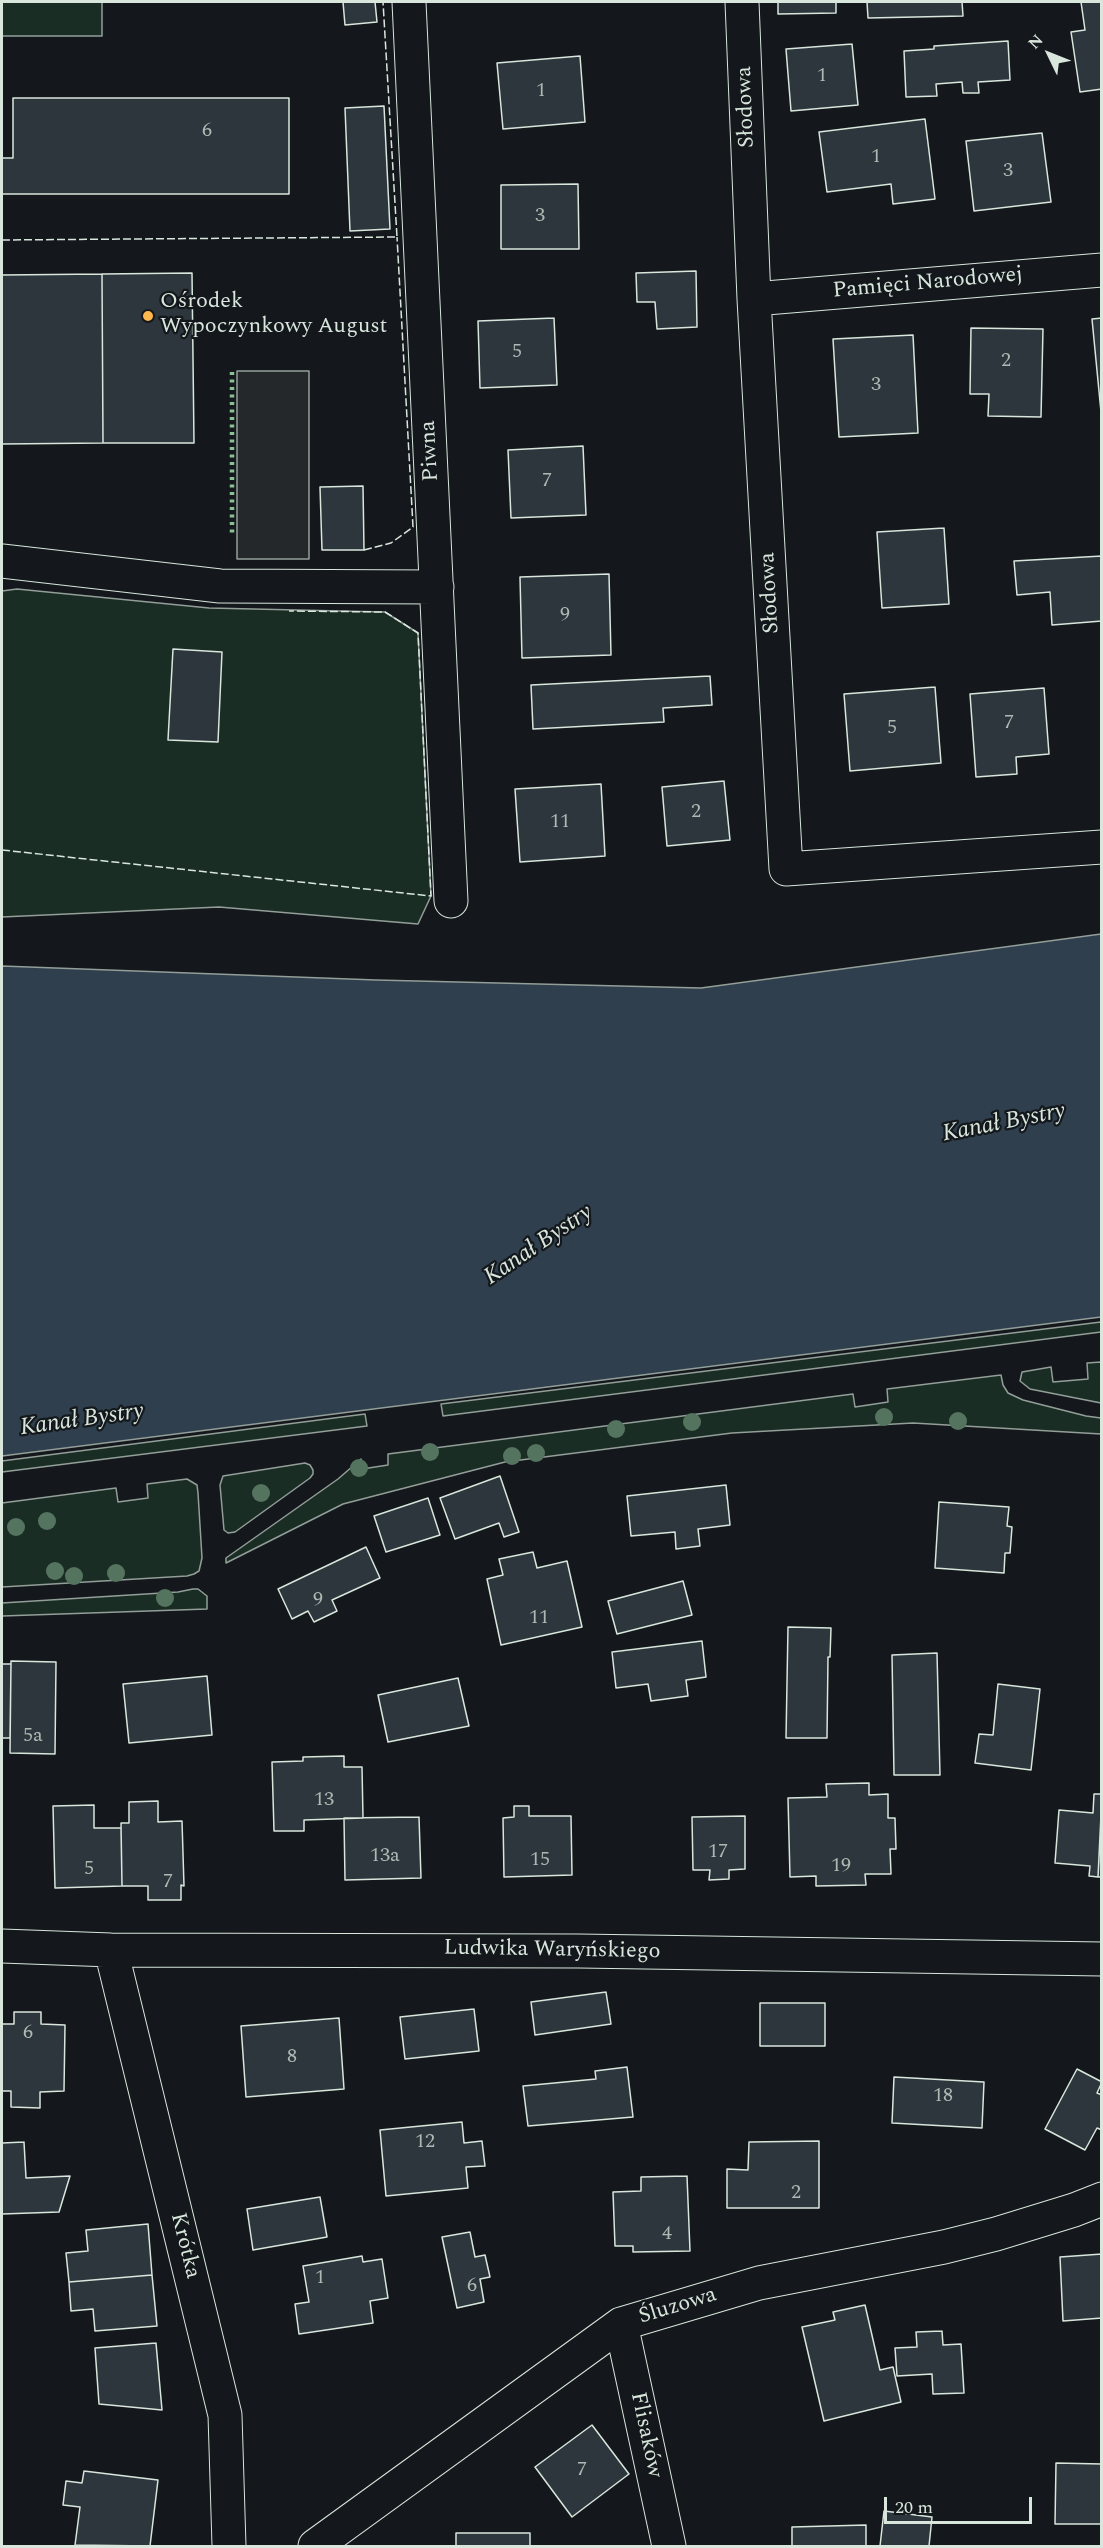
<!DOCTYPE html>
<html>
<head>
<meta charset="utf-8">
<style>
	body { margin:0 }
	#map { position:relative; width:1103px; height:2548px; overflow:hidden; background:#14181c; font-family:Spectral,serif }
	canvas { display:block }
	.frame { position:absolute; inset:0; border:3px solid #d8e6dc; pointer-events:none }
	.north { position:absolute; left:1019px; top:24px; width:60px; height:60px; -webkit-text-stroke:4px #14181c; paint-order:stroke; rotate:313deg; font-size:16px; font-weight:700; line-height:24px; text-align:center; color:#d8e6dc }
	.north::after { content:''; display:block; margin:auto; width:21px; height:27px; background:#d8e6dc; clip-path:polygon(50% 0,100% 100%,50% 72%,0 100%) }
	.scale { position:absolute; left:884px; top:2497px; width:148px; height:27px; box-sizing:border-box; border:3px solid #d8e6dc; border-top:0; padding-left:8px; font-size:18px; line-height:21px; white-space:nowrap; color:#d8e6dc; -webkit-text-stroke:4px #14181c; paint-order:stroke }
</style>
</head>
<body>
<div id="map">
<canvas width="1103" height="2548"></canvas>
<div class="frame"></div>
<div class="north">N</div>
<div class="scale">20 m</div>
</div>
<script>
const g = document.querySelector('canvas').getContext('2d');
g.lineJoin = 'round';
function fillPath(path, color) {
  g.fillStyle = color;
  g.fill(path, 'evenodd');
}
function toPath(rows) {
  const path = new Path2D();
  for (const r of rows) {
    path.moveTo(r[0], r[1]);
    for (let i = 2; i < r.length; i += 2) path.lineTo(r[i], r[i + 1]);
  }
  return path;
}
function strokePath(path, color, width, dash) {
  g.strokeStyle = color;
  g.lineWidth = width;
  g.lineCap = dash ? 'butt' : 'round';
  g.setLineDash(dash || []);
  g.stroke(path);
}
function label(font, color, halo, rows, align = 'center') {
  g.font = font + ' Spectral,serif';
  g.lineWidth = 4.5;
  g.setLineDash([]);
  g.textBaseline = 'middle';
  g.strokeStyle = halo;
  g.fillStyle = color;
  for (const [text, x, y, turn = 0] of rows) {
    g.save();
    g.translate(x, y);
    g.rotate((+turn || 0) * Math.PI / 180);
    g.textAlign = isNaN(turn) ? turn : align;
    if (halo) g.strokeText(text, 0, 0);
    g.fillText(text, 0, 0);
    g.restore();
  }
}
const green = toPath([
	[2,2,102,2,102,36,2,36,2,2],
	[17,589,209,608,385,612,418,633,431,896,418,924,219,907,2,917,2,591,17,589],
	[1101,1322,1101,1332,443,1416,441,1404,1101,1322],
	[1101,1362,1101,1403,1030,1389,1020,1381,1022,1372,1051,1367,1053,1382,1088,1379,1087,1363,1101,1362],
	[1001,1375,1003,1385,1008,1393,1023,1400,1086,1416,1101,1418,1101,1434,913,1423,732,1433,505,1462,343,1504,226,1563,226,1558,338,1479,361,1459,362,1469,388,1465,388,1454,853,1394,855,1407,888,1402,887,1389,1001,1375],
	[365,1414,367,1426,2,1472,2,1461,365,1414],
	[305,1463,310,1465,313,1470,313,1474,310,1478,235,1532,228,1533,224,1530,220,1485,223,1476,305,1463],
	[187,1479,197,1485,198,1493,202,1558,199,1571,194,1574,187,1576,2,1587,2,1503,116,1488,118,1502,148,1498,147,1484,187,1479],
	[193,1589,198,1589,207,1596,207,1609,2,1616,2,1603,178,1592,193,1589]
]);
const parking = toPath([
	[237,371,309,371,309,559,237,559,237,371]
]);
const water = toPath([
	[1101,934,1101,1317,2,1456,2,966,376,980,701,988,1101,934]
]);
const building = toPath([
	[343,2,375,2,377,22,345,25,343,2],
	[778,2,836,2,836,13,778,14,778,2],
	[867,2,962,2,963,16,868,18,867,2],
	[1081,2,1102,2,1102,89,1080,92,1071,32,1085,30,1081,2],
	[1008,41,1010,80,978,82,979,93,963,93,962,82,936,84,937,96,906,97,904,51,934,49,934,46,1008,41],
	[852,44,858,105,791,111,786,49,852,44],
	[580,56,585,122,503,129,497,63,580,56],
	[13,98,289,98,289,194,2,194,2,158,13,158,13,98],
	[384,106,390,229,350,231,345,108,384,106],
	[925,119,935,199,893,204,891,184,827,192,819,132,925,119],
	[1042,133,1051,202,974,211,966,141,1042,133],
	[578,184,579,249,501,249,501,185,578,184],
	[696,271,697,327,657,329,655,302,637,302,636,273,696,271],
	[192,273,194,443,103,443,102,274,192,273],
	[102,274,103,443,2,444,2,275,102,274],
	[554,318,557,385,480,388,478,321,554,318],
	[1102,318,1102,412,1101,412,1092,319,1102,318],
	[971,328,1043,329,1041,417,988,416,989,394,970,394,971,328],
	[913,335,918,433,839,437,833,339,913,335],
	[583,446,586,515,511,518,508,450,583,446],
	[363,486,364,550,322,550,320,487,363,486],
	[944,528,949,604,882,608,877,532,944,528],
	[1102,556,1102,621,1052,625,1050,592,1017,595,1014,561,1102,556],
	[609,574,611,655,522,658,520,577,609,574],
	[173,649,222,652,218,742,168,740,173,649],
	[710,676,712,705,663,708,664,722,533,729,531,685,710,676],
	[935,687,941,763,850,771,844,694,935,687],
	[1044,688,1049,754,1016,757,1017,774,976,777,970,694,1044,688],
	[724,781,730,840,667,846,662,787,724,781],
	[601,784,605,856,520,862,515,789,601,784],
	[500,1476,519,1532,504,1537,499,1523,455,1539,440,1498,500,1476],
	[726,1485,730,1525,698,1529,700,1546,676,1549,675,1532,631,1536,627,1496,726,1485],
	[428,1498,440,1535,386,1552,374,1516,428,1498],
	[939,1502,1009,1507,1007,1526,1012,1527,1010,1553,1005,1553,1004,1573,935,1568,939,1502],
	[366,1547,380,1578,332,1600,337,1611,314,1622,308,1611,292,1619,278,1589,366,1547],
	[533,1552,537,1568,567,1561,582,1627,501,1645,487,1579,503,1575,499,1559,533,1552],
	[683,1581,692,1615,617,1634,608,1601,683,1581],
	[788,1627,831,1628,830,1657,828,1657,827,1738,786,1738,788,1627],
	[702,1641,706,1677,686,1680,688,1696,651,1701,648,1684,616,1688,612,1652,702,1641],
	[937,1653,940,1775,894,1775,892,1655,937,1653],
	[11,1661,56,1662,55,1754,10,1753,11,1661],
	[2,1664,11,1664,10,1738,2,1738,2,1664],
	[207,1676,212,1735,129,1743,123,1684,207,1676],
	[458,1678,469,1726,388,1742,378,1695,458,1678],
	[998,1684,1040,1689,1031,1770,975,1763,979,1734,993,1735,998,1684],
	[344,1756,344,1767,362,1767,363,1818,304,1820,304,1831,274,1831,272,1762,303,1761,303,1757,344,1756],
	[869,1783,869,1795,888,1794,888,1818,895,1818,896,1849,890,1849,891,1874,865,1874,866,1885,816,1886,816,1876,790,1877,788,1798,827,1797,826,1784,869,1783],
	[1094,1794,1102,1794,1098,1877,1089,1876,1090,1866,1055,1863,1059,1810,1093,1813,1094,1794],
	[158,1801,158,1822,182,1821,184,1886,181,1885,181,1900,148,1900,148,1886,122,1886,121,1823,129,1823,129,1802,158,1801],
	[94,1805,94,1828,121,1828,122,1886,55,1888,53,1806,94,1805],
	[514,1806,529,1806,529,1816,571,1816,572,1875,504,1877,503,1818,514,1817,514,1806],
	[745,1816,745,1869,729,1870,729,1879,709,1880,710,1870,693,1870,692,1817,745,1816],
	[419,1817,421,1878,345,1880,344,1818,419,1817],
	[1100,1839,1102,1839,1102,1877,1098,1877,1100,1839],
	[606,1992,611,2024,535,2035,531,2002,606,1992],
	[760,2003,825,2003,825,2046,760,2046,760,2003],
	[474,2009,479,2051,405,2059,400,2017,474,2009],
	[14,2012,41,2012,41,2024,65,2025,64,2091,40,2092,40,2108,11,2107,11,2091,2,2091,2,2024,14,2024,14,2012],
	[339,2018,344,2089,246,2097,241,2026,339,2018],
	[627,2067,633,2117,528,2126,523,2086,596,2079,595,2071,627,2067],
	[1077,2069,1102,2082,1097,2093,1102,2095,1102,2130,1097,2128,1085,2150,1045,2129,1077,2069],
	[894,2077,984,2082,982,2128,892,2123,894,2077],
	[462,2122,464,2143,482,2141,485,2166,466,2167,468,2188,386,2196,380,2130,462,2122],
	[819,2141,819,2208,727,2208,727,2169,748,2170,749,2142,819,2141],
	[24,2142,26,2178,70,2176,59,2212,2,2214,2,2143,24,2142],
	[687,2176,690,2251,633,2252,633,2246,615,2246,613,2192,641,2191,641,2177,687,2176],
	[320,2197,327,2237,253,2250,247,2209,320,2197],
	[148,2224,152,2275,69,2282,66,2253,88,2251,86,2230,148,2224],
	[470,2232,475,2257,485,2255,490,2277,480,2279,484,2302,457,2308,442,2237,470,2232],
	[1102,2254,1102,2318,1063,2321,1060,2257,1102,2254],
	[362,2256,363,2262,382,2259,388,2298,370,2301,373,2323,299,2334,295,2304,309,2302,303,2266,362,2256],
	[152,2275,157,2326,95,2331,93,2309,71,2311,69,2282,152,2275],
	[865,2305,880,2370,893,2367,901,2402,824,2421,802,2327,835,2320,833,2312,865,2305],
	[942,2331,943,2345,961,2344,964,2393,933,2394,932,2374,897,2376,895,2348,917,2347,916,2332,942,2331],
	[156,2343,162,2410,99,2404,95,2348,156,2343],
	[592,2425,629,2474,572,2517,535,2467,592,2425],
	[1056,2463,1102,2464,1102,2524,1055,2524,1056,2463],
	[84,2471,158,2480,150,2546,75,2545,80,2507,63,2505,66,2481,82,2483,84,2471],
	[884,2511,932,2517,929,2546,880,2546,884,2511],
	[866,2525,866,2546,792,2546,792,2527,866,2525],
	[456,2533,530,2533,530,2546,456,2546,456,2533]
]);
const minor = toPath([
	[409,2,451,901],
	[742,2,754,299,786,869,1102,847],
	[754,299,1102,270],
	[2,561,220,586,437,587],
	[2,1946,111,1950,579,1951,1102,1959],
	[111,1950,225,2415,229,2546],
	[621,2324,669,2546],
	[315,2546,621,2324,759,2283,944,2247,996,2234,1074,2210,1102,2199]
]);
const hedge = toPath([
	[232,372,232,536]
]);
const fence = toPath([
	[2,240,397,237,383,2],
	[364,550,391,543,413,527,397,237],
	[2,850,431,896,418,633,385,612,289,611]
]);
const trees = [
	[884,1417],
	[958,1421],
	[692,1422],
	[616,1429],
	[430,1452],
	[536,1453],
	[512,1456],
	[359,1468],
	[261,1493],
	[47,1521],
	[16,1527],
	[55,1571],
	[116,1573],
	[74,1576],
	[165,1598]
];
const markers = [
	[148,316,6,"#ffb74d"]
];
const numberNames = [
	["1",822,77],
	["1",541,92],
	["6",207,132],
	["1",876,158],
	["3",1008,172],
	["3",540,217],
	["5",517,353],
	["2",1006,362],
	["3",876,386],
	["7",547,482],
	["9",565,616],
	["7",1009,724],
	["5",892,729],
	["2",696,813],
	["11",560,823],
	["9",318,1601],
	["11",539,1619],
	["5a",33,1737],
	["13",324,1801],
	["17",718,1853],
	["13a",385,1857],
	["15",540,1861],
	["19",841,1867],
	["5",89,1870],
	["7",168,1883],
	["6",28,2034],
	["8",292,2058],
	["18",943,2097],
	["12",425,2143],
	["2",796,2194],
	["4",667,2235],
	["1",320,2279],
	["6",472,2287],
	["7",582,2471]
];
const streetNames = [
	["Słodowa",747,107,-92],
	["Pamięci Narodowej",928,284,-5],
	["Piwna",431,451,-93],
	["Słodowa",771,593,-93],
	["Ludwika Waryńskiego",552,1951,1],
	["Krótka",184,2246,76],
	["Śluzowa",678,2307,-17],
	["Flisaków",645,2435,78]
];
const poiNames = [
	["Ośrodek",160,303],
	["Wypoczynkowy August",160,328]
];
const waterNames = [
	["Kanał Bystry",1004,1124,-11],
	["Kanał Bystry",539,1246,-34],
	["Kanał Bystry",82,1421,-8]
];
fillPath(green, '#1a2d24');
strokePath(green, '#939e99', 1.5);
fillPath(parking, '#24282b');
strokePath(parking, '#939e99', 1.5);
fillPath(water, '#2f3f4d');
strokePath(water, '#939e99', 1.5);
fillPath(building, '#2c363c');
strokePath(building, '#d8e6dc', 1.5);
strokePath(minor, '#d8e6dc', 35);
strokePath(minor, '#14181c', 33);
strokePath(hedge, '#8ac095', 4.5, [3, 4.5]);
strokePath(fence, '#d8e6dc', 1.5, [8, 3]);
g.fillStyle = '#55745f';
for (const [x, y] of trees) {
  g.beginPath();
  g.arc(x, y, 9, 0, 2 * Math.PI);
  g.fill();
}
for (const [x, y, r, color] of markers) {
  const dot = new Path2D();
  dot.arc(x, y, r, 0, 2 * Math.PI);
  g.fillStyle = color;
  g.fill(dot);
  strokePath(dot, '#14181c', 2);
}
label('20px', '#adbab4', null, numberNames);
label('22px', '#d8e6dc', '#14181c', streetNames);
label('22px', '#d8e6dc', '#14181c', poiNames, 'left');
label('italic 24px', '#d8e6dc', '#14181c', waterNames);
</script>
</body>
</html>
